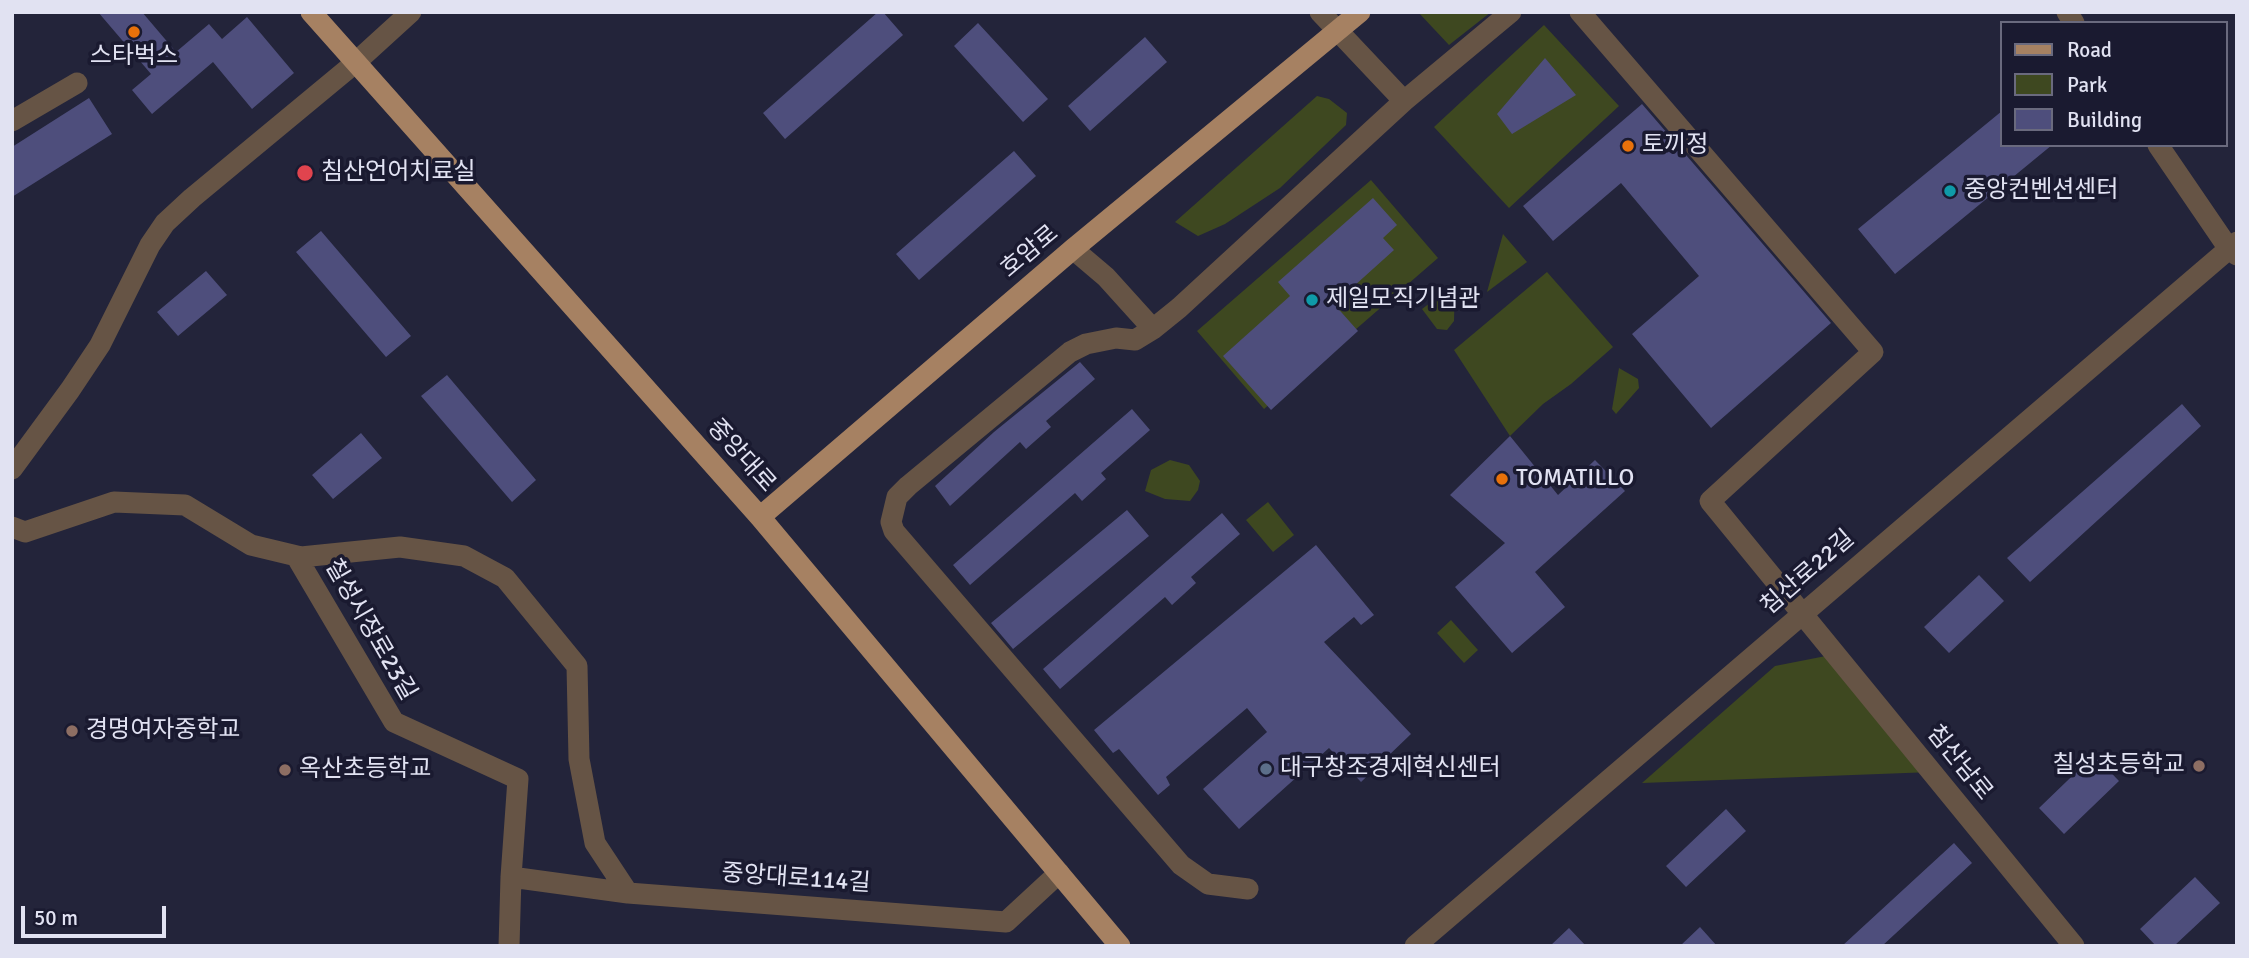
<!DOCTYPE html>
<html>
<head>
<meta charset="utf-8">
<style>
	body { margin:0 }
	#map { position:relative; width:2249px; height:958px; overflow:hidden; background:#23243a; font-family:Signika,sans-serif }
	canvas { display:block }
	.frame { position:absolute; inset:0; border:14px solid #e1e2f2; pointer-events:none }
	.legend { position:absolute; left:2000px; top:21px; width:228px; height:126px; box-sizing:border-box; background:#1a1a30; border:2px solid #6a6a7e; margin:0; padding:9px 12px; list-style:none; font-size:21px; color:#e1e2f2 }
	.legend li { display:flex; align-items:center; gap:14px; height:35px }
	.legend b { width:35px; border:2px solid #6a6a7e }
	.scale { position:absolute; left:21px; top:906px; width:145px; height:32px; box-sizing:border-box; border:4px solid #e1e2f2; border-top:0; padding-left:9px; font-size:21px; line-height:24px; white-space:nowrap; color:#e1e2f2; -webkit-text-stroke:5px #1a1a30; paint-order:stroke }
</style>
</head>
<body>
<div id="map">
<canvas width="2249" height="958"></canvas>
<div class="frame"></div>
<ul class="legend">
<li><b style="height:9px;background:#a68162"></b>Road</li>
<li><b style="height:19px;background:#3e4820"></b>Park</li>
<li><b style="height:19px;background:#4e4e7c"></b>Building</li>
</ul>
<div class="scale">50 m</div>
</div>
<script>
const g = document.querySelector('canvas').getContext('2d');
g.lineJoin = 'round';
function fillPath(path, color) {
  g.fillStyle = color;
  g.fill(path, 'evenodd');
}
function toPath(rows) {
  const path = new Path2D();
  for (const r of rows) {
    path.moveTo(r[0], r[1]);
    for (let i = 2; i < r.length; i += 2) path.lineTo(r[i], r[i + 1]);
  }
  return path;
}
function strokePath(path, color, width, dash) {
  g.strokeStyle = color;
  g.lineWidth = width;
  g.lineCap = dash ? 'butt' : 'round';
  g.setLineDash(dash || []);
  g.stroke(path);
}
function label(font, color, halo, rows, align = 'center') {
  g.font = font + ' Signika,"Noto Sans KR",sans-serif';
  g.lineWidth = 7;
  g.setLineDash([]);
  g.textBaseline = 'middle';
  g.strokeStyle = halo;
  g.fillStyle = color;
  for (const [text, x, y, turn = 0] of rows) {
    g.save();
    g.translate(x, y);
    g.rotate((+turn || 0) * Math.PI / 180);
    g.textAlign = isNaN(turn) ? turn : align;
    if (halo) g.strokeText(text, 0, 0);
    g.fillText(text, 0, 0);
    g.restore();
  }
}
const green = toPath([
	[1418,12,1491,12,1449,45],
	[1544,25,1619,106,1509,208,1434,127],
	[1317,96,1329,99,1347,113,1346,125,1280,188,1225,224,1198,236,1175,222],
	[1371,180,1438,258,1264,409,1197,331],
	[1503,234,1527,262,1487,292],
	[1547,272,1613,347,1571,384,1543,404,1510,436,1454,350],
	[1455,284,1454,321,1447,330,1437,329,1422,309],
	[1619,368,1638,379,1639,388,1616,414,1612,409],
	[1170,460,1189,465,1200,481,1198,490,1190,501,1165,499,1145,491,1151,470],
	[1268,502,1294,535,1273,552,1246,520],
	[1451,620,1478,650,1464,663,1437,633],
	[1836,654,1932,772,1642,783,1775,666]
]);
const building = toPath([
	[98,12,142,12,176,52,209,24,222,39,247,17,294,73,252,109,213,62,152,114,132,90,151,74],
	[878,12,883,12,903,35,785,139,763,113],
	[978,23,1048,99,1023,122,954,46],
	[1145,37,1167,62,1090,131,1068,106],
	[1545,58,1576,95,1512,134,1497,114],
	[89,98,112,134,12,197,12,147],
	[1642,104,1831,323,1711,428,1632,334,1699,276,1621,183,1553,241,1523,206],
	[2002,111,2002,145,2052,145,1895,274,1858,229],
	[1014,151,1036,176,919,280,896,254],
	[1373,198,1397,225,1383,238,1394,250,1334,304,1358,331,1271,410,1223,356,1290,296,1278,282],
	[321,231,411,336,386,357,296,252],
	[206,271,227,295,178,336,157,312],
	[1080,362,1095,379,1046,421,1051,427,1026,449,1020,442,950,506,935,486,994,432],
	[447,375,536,480,512,502,421,396],
	[2182,404,2201,426,2030,582,2007,558],
	[1132,409,1150,430,1101,473,1106,479,1082,501,1075,493,970,585,953,565],
	[361,433,382,458,333,499,312,475],
	[1510,436,1558,495,1595,460,1625,491,1535,572,1565,607,1512,653,1455,587,1505,543,1450,495],
	[1127,510,1149,536,1013,649,991,623],
	[1222,513,1240,534,1191,577,1196,583,1172,605,1165,597,1060,689,1043,669],
	[1316,545,1374,615,1361,625,1354,617,1324,642,1411,734,1361,782,1329,748,1239,829,1203,789,1267,732,1247,708,1166,777,1170,785,1158,795,1119,749,1113,753,1094,730],
	[1979,575,2004,601,1949,653,1924,627],
	[2094,755,2119,781,2064,834,2039,808],
	[1726,809,1746,831,1686,887,1666,866],
	[1954,843,1972,863,1882,946,1842,946],
	[2195,877,2220,903,2174,946,2156,946,2140,929],
	[1700,927,1717,946,1680,946],
	[1569,928,1586,946,1550,946]
]);
const minor = toPath([
	[1320,12,1404,101,1511,12],
	[1580,12,1873,352,1710,501,2074,946],
	[2067,12,2074,23],
	[12,121,77,83],
	[2158,145,2229,249,2237,255],
	[1073,249,1106,277,1153,329],
	[12,469,70,390,100,345,150,245,165,223,192,198,355,63,411,12],
	[12,527,25,532,114,502,185,505,251,545,301,557,400,547,464,556,505,578,577,666,579,759,595,843,628,893],
	[296,556,394,722,518,779,511,877,509,946],
	[511,877,628,893,1006,922,1059,873],
	[1248,889,1208,884,1181,865,894,531,891,522,897,497,908,486,1070,352,1086,344,1116,338,1135,340,1153,329,1179,308,1404,101],
	[1415,946,2237,242]
]);
const major = toPath([
	[311,12,760,517,1120,946],
	[760,517,1073,249,1360,12]
]);
const markers = [
	[134,32,7,"#e8710a"],
	[1628,146,7,"#e8710a"],
	[305,173,9,"#e0444e"],
	[1950,191,7,"#0f9aa8"],
	[1312,300,7,"#0f9aa8"],
	[1502,479,7,"#e8710a"],
	[72,731,7,"#8d6e63"],
	[2199,766,7,"#8d6e63"],
	[1266,769,7,"#5c6f8a"],
	[285,770,7,"#8d6e63"]
];
const poiNames = [
	["스타벅스",134,57,"center"],
	["토끼정",1642,146],
	["침산언어치료실",321,173],
	["중앙컨벤션센터",1964,191],
	["제일모직기념관",1326,300],
	["TOMATILLO",1516,479],
	["경명여자중학교",86,731],
	["칠성초등학교",2185,766,"right"],
	["대구창조경제혁신센터",1280,769],
	["옥산초등학교",299,770]
];
const streetNames = [
	["호암로",1030,252,-40],
	["중앙대로",741,456,48],
	["침산로22길",1808,573,-41],
	["칠성시장로23길",370,630,60],
	["침산남로",1959,763,51],
	["중앙대로114길",796,879,4]
];
fillPath(green, '#3e4820');
fillPath(building, '#4e4e7c');
strokePath(minor, '#665445', 21);
strokePath(major, '#a68162', 21);
for (const [x, y, r, color] of markers) {
  const dot = new Path2D();
  dot.arc(x, y, r, 0, 2 * Math.PI);
  g.fillStyle = color;
  g.fill(dot);
  strokePath(dot, '#1a1a30', 2.5);
}
label('24px', '#e1e2f2', '#1a1a30', poiNames, 'left');
label('24px', '#e1e2f2', '#1a1a30', streetNames);
</script>
</body>
</html>
